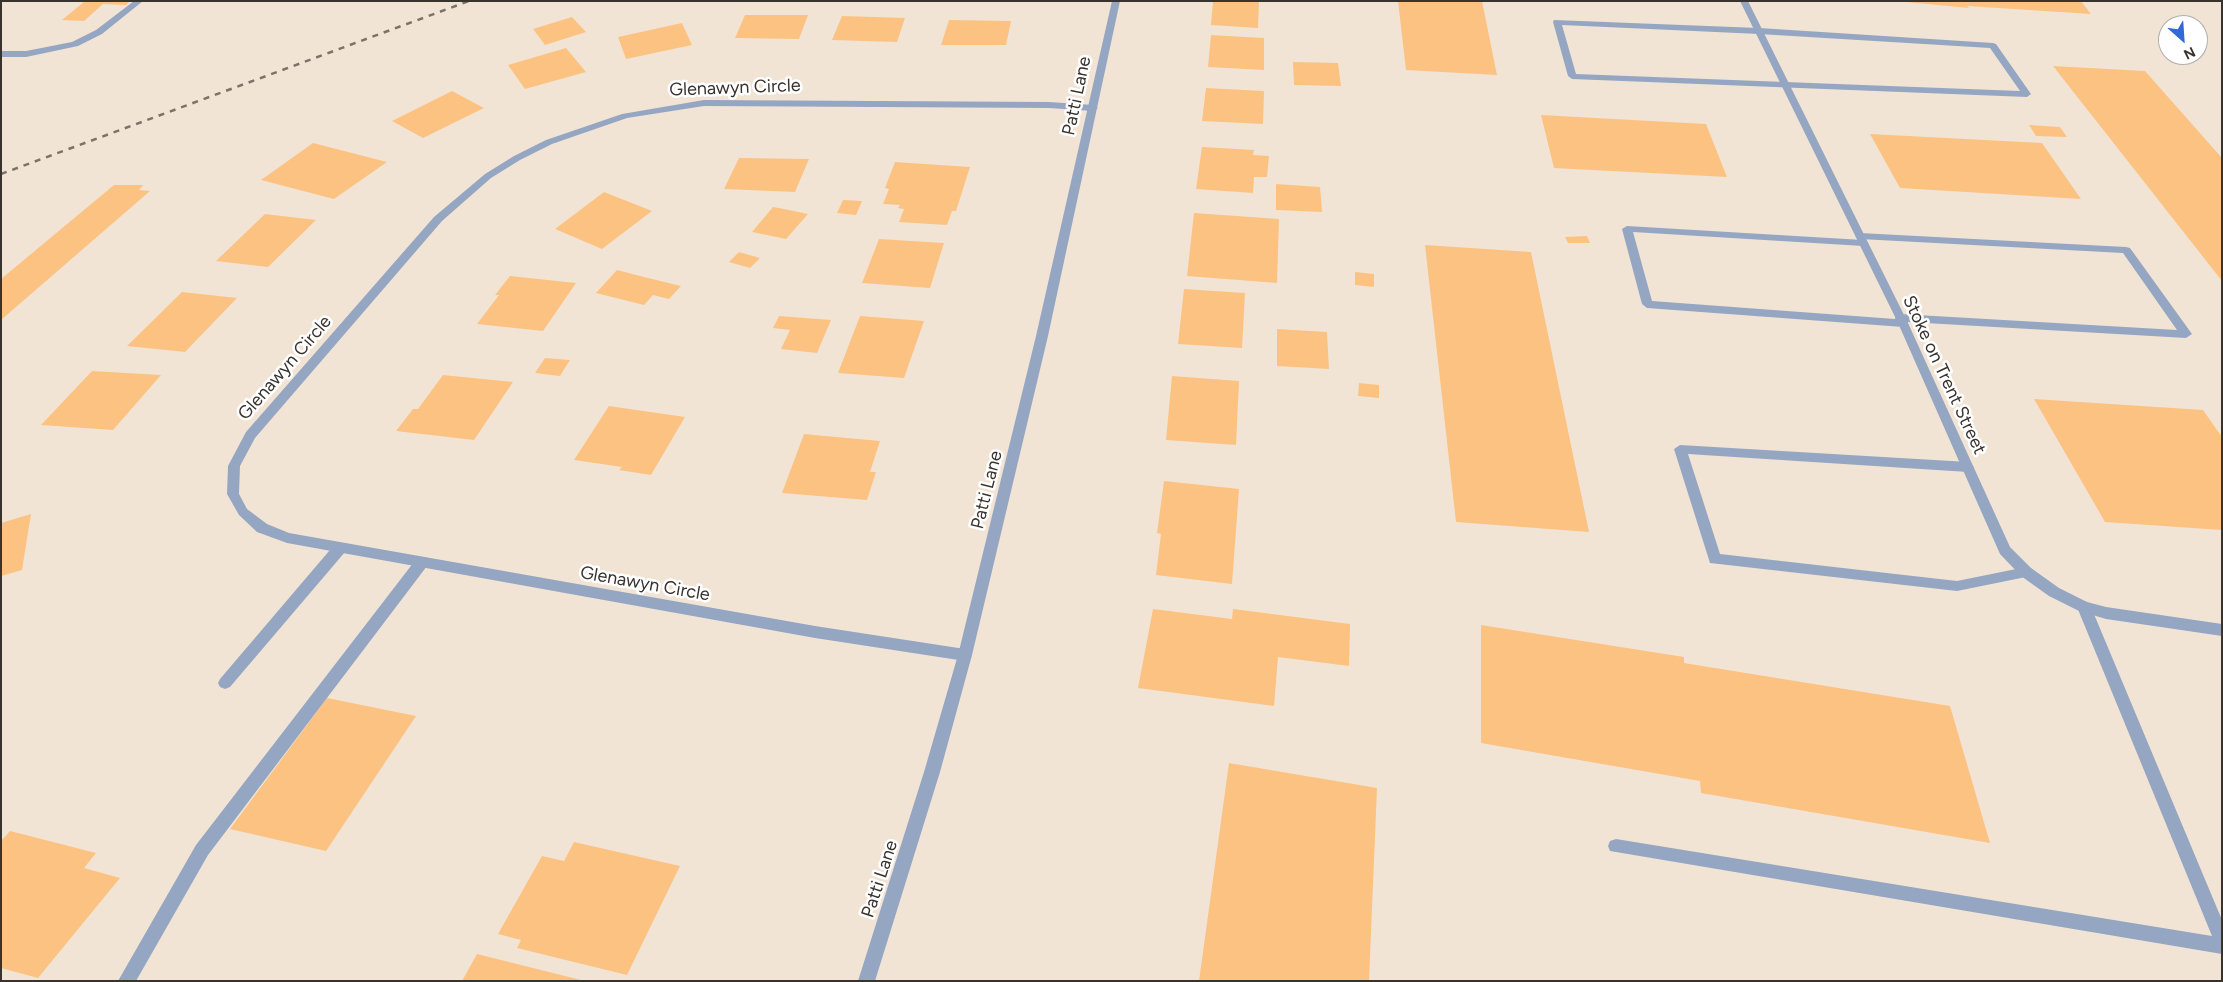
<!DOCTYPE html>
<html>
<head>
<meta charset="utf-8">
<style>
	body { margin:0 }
	#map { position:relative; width:2223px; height:982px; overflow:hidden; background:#f2e4d5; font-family:Figtree,sans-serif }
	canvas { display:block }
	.frame { position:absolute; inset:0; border:2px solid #39332e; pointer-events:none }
	.north { position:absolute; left:2158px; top:15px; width:50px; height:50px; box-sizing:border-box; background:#fff; border:1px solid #b0adab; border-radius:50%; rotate:154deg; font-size:14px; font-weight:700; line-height:20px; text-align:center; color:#39332e }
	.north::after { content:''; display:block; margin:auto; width:18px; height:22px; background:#316ad8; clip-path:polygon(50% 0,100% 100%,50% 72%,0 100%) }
</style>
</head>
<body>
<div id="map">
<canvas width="2223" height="982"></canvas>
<div class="frame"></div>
<div class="north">N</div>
</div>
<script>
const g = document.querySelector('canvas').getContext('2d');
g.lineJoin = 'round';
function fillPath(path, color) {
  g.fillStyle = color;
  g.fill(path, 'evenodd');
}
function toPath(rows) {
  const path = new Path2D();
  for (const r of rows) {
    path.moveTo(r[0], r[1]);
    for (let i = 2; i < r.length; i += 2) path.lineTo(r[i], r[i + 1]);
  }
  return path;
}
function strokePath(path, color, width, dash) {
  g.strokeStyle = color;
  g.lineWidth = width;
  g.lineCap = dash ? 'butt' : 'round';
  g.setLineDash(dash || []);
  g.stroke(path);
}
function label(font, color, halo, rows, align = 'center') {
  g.font = font + ' Figtree,sans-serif';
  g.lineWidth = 5;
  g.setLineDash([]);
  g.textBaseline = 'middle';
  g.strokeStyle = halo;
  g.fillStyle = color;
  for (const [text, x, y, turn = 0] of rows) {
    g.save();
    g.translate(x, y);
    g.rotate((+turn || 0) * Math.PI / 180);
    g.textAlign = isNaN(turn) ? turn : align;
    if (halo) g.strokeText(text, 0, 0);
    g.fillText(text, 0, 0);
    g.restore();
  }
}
const building = toPath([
	[85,1,130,1,126,5,103,4,84,21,62,20],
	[1213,1,1259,1,1258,28,1211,25],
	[1398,1,1482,1,1497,75,1406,70],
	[1895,1,2081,1,2091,14,1967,6,1969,8],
	[745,15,808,15,799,39,735,38],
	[842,16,875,17,905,18,897,42,832,40],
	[572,17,586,32,545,45,533,29],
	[949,20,1011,21,1006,45,941,45],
	[682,23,692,45,626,59,618,37],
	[1211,35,1264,38,1264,70,1208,67],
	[566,48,586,72,525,89,508,65],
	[1293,62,1338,63,1341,86,1294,85],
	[2053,66,2145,71,2222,158,2222,281],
	[1206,88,1264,91,1263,124,1202,121],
	[452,91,484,108,423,138,392,121],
	[1541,115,1706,124,1727,177,1554,168],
	[2029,125,2060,127,2067,137,2036,136],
	[1870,134,2042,143,2081,199,1900,188],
	[313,143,387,162,334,199,261,180],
	[1202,147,1254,150,1253,155,1269,156,1267,177,1254,177,1253,193,1196,189],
	[739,158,809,159,795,192,724,189],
	[895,162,970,167,956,211,952,211,947,225,899,222,904,209,898,208,900,205,883,204,889,189,885,188],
	[1276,184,1320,187,1322,212,1276,210],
	[114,185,143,185,139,190,150,191,1,320,1,279],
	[604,192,652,211,602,249,555,229],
	[843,200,862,201,856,215,837,213],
	[773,207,784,209,808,214,786,239,752,232],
	[1194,213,1279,219,1277,283,1187,276],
	[265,214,316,220,268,267,216,261],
	[1587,236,1590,243,1568,243,1565,237],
	[879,239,944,243,930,288,862,283],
	[1425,245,1531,252,1589,532,1456,522],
	[739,252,760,258,750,268,729,262],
	[617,270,644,277,681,286,669,299,653,295,644,305,596,293],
	[1355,272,1374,274,1374,287,1355,285],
	[510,276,576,283,543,331,477,324,499,295,495,295],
	[1184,289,1245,293,1242,348,1178,344],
	[182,292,237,298,185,352,127,346],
	[779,316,831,320,817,353,781,349,790,330,773,328],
	[860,316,924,321,904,378,838,373],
	[1277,329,1327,332,1329,369,1277,366],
	[545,358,570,360,560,376,535,373],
	[92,371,161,375,113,430,41,425],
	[443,375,513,382,474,440,396,431,413,409,418,409],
	[1172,376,1239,381,1236,445,1166,440],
	[1359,383,1379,385,1379,398,1358,396],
	[2034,399,2203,410,2222,437,2222,530,2105,522],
	[609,406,685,417,651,475,619,470,622,467,574,460],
	[804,434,880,441,870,472,876,472,867,500,782,493],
	[1164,481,1239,489,1232,584,1156,575,1161,534,1157,533],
	[31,514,22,570,1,576,1,523],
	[1153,609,1232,619,1233,609,1350,624,1349,666,1278,657,1274,706,1138,688],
	[1481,625,1684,657,1684,663,1950,706,1990,843,1701,793,1700,781,1481,743],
	[327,698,416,716,326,851,230,829],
	[1229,763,1377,788,1369,981,1199,981],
	[10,831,96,853,84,868,120,878,38,978,1,968,1,841],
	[574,842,680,866,627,975,517,948,521,940,498,934,542,856,564,861],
	[477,954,581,980,581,981,462,981]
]);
const service = toPath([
	[134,1,143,1,102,34,78,46,26,57,1,57,1,51,26,51,72,42,96,30,134,1],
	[1554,20,1759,28,1993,43,1996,44,2031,94,2027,97,1572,79,1568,76,1553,22,1554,20],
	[1562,25,1759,34,1990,48,2020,91,1576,74,1562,25],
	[1627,226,1863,240,1868,243,1863,246,1633,232,1652,301,1895,319,1896,315,1900,314,2177,330,2123,253,1860,239,1855,236,1860,233,2126,247,2130,248,2192,334,2186,338,1908,322,1907,326,1903,327,1647,308,1642,304,1622,229,1627,226],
	[1680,445,1968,462,1974,467,1968,472,1688,454,1720,554,1957,581,2026,567,2031,568,2033,572,2031,576,2026,577,1957,591,1710,563,1674,449,1680,445],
	[340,543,345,544,347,548,345,552,230,687,225,689,220,687,218,683,220,679,335,544,340,543],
	[422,557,427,558,429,562,427,566,208,855,136,981,118,981,196,845,417,558,422,557],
	[2084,601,2089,603,2091,607,2222,920,2222,954,1610,851,1608,846,1610,841,1616,839,2212,936,2077,607,2079,603,2084,601]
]);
const minor = toPath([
	[1740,1,1748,1,1908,323,2010,547,2031,568,2059,588,2087,602,2106,607,2222,624,2222,636,2106,619,2079,611,2049,596,2021,576,2000,554,1898,323,1740,1],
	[704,100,1049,102,1093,105,1098,108,1093,111,1049,108,704,106,627,118,552,144,520,160,491,178,442,221,255,438,240,466,239,494,247,509,267,524,289,533,815,626,965,649,970,651,972,655,970,659,965,661,815,638,287,543,257,532,239,515,227,494,228,466,246,432,434,217,485,174,514,156,546,140,622,114,704,100]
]);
const tertiary = toPath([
	[1112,1,1120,1,1048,336,972,655,940,772,875,981,858,981,924,772,958,655,1036,336,1112,1]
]);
const rail = toPath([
	[1,174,469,1]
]);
const streetNames = [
	["Glenawyn Circle",735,88,-2],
	["Patti Lane",1077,96,-78],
	["Glenawyn Circle",285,368,-49],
	["Stoke on Trent Street",1944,375,65],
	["Patti Lane",987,490,-76],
	["Glenawyn Circle",645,584,10],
	["Patti Lane",880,879,-72]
];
fillPath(building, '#fcc282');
fillPath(service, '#95a6c3');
fillPath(minor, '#95a6c3');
fillPath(tertiary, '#95a6c3');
strokePath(rail, '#7b726a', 2.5, [6, 6]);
label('18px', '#39332e', '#fff', streetNames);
</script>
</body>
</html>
